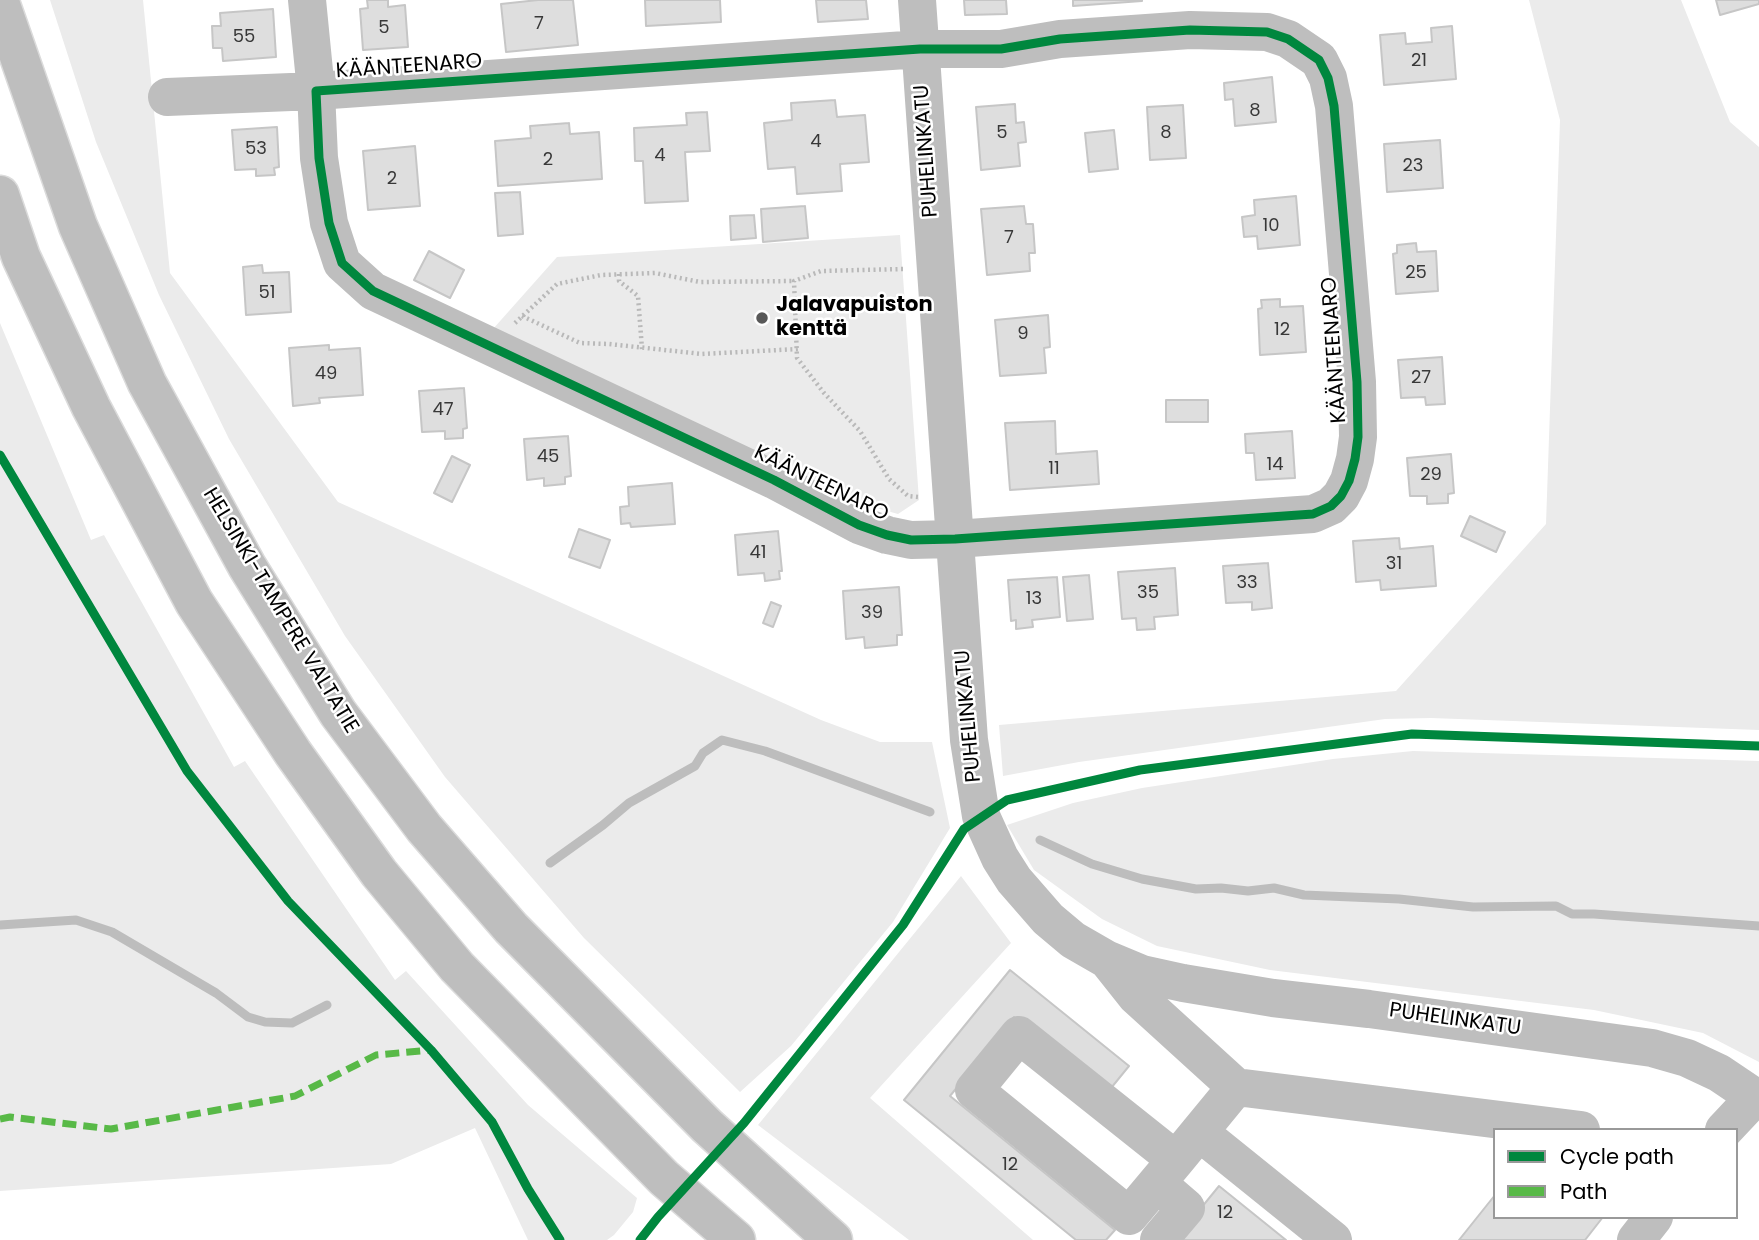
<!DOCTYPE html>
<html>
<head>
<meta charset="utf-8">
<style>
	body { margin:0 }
	#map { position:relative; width:1759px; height:1240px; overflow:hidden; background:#fff; font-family:Poppins,sans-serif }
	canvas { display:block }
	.legend { position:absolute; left:1493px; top:1128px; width:245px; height:91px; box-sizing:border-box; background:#fff; border:2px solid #999; margin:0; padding:9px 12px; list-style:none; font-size:21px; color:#000 }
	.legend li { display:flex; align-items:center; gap:14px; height:35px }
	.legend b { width:35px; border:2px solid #999 }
</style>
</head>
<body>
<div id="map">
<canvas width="1759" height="1240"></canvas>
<ul class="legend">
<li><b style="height:9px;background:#00873e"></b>Cycle path</li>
<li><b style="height:9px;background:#58b947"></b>Path</li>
</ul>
</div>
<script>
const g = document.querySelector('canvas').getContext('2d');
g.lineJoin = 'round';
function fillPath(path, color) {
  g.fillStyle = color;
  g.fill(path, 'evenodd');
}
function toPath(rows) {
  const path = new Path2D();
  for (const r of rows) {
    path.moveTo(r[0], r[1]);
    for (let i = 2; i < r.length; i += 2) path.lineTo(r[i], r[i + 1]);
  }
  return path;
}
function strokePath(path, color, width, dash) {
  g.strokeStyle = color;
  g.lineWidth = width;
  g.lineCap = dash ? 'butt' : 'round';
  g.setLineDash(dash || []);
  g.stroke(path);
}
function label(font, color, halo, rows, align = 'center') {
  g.font = font + ' Poppins,sans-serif';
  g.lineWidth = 5;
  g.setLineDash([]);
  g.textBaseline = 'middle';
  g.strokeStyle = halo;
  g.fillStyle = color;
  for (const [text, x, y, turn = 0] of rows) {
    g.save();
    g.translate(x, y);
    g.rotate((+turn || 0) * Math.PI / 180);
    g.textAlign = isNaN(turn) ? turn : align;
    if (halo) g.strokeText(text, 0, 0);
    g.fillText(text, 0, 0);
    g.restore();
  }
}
const green = toPath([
	[50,0,143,0,170,273,338,502,821,720,880,742,932,742,950,828,893,922,791,1046,740,1092,584,938,445,777,345,636,229,439,159,295,96,142],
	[1529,0,1681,0,1730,122,1759,147,1759,730,1431,718,1385,719,1079,762,1003,776,999,725,1396,691,1546,524,1560,120],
	[900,235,919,500,898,514,838,497,493,329,557,257],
	[0,323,91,540,104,535,234,767,245,761,395,980,406,971,528,1105,637,1198,633,1212,614,1235,607,1240,528,1240,475,1128,391,1164,0,1191],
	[1413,751,1759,761,1759,1062,1703,1033,1594,1010,1270,970,1157,946,1102,919,1034,870,1007,825,1073,803,1142,788,1333,759],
	[961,876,1011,943,870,1098,1033,1240,909,1240,758,1125]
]);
const stream = toPath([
	[1040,840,1092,864,1142,879,1196,889,1221,888,1248,891,1274,888,1304,895,1399,899,1473,907,1556,906,1572,914,1594,914,1759,926],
	[550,863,603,825,629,803,695,766,703,753,722,740,765,751,930,812],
	[0,925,76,920,112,932,216,993,248,1017,265,1022,292,1023,327,1005]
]);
const building = toPath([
	[367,0,388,0,388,7,405,5,408,47,363,50,360,9,368,8,367,0],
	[538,0,573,0,578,45,506,52,501,4,538,0],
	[645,0,720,0,721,22,646,26,645,0],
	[816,0,866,0,868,19,818,22,816,0],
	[964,0,1006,0,1007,14,965,15,964,0],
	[1073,0,1142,0,1142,1,1073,6,1073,0],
	[1716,0,1759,0,1759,4,1720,15,1716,0],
	[273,9,276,57,223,61,222,48,213,48,212,26,221,26,220,13,273,9],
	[1452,26,1456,79,1384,85,1380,35,1405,33,1406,44,1432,42,1431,28,1452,26],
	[1272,77,1276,122,1235,126,1233,99,1225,100,1224,83,1272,77],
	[835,100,837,117,865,115,869,162,840,164,842,191,797,194,795,167,768,169,764,123,792,120,791,103,835,100],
	[1015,104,1016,123,1024,122,1026,142,1018,143,1020,166,981,170,976,107,1015,104],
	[1183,105,1186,158,1150,160,1147,107,1183,105],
	[707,112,710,151,685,152,688,201,645,203,643,161,635,161,634,128,687,125,686,113,707,112],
	[569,123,570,134,599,132,602,179,498,186,495,141,531,138,530,126,569,123],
	[277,127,279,167,274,168,275,175,256,176,256,169,235,170,232,130,277,127],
	[1114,130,1118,169,1089,172,1085,133,1114,130],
	[1440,140,1443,188,1387,192,1384,144,1440,140],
	[415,146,420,206,368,210,363,151,415,146],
	[520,192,523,234,498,236,495,193,520,192],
	[1296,196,1300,245,1258,249,1257,236,1244,237,1242,217,1255,215,1254,200,1296,196],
	[805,206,808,238,763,242,761,209,805,206],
	[1024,206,1026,224,1033,224,1035,253,1029,253,1030,271,987,275,981,209,1024,206],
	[754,215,756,238,731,240,730,216,754,215],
	[1416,243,1417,252,1436,251,1438,291,1396,294,1393,254,1397,253,1397,245,1416,243],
	[429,251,464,270,450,298,414,280,429,251],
	[262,265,263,273,289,272,291,312,246,315,243,267,262,265],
	[1280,299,1280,307,1303,306,1306,352,1260,355,1258,309,1262,308,1261,300,1280,299],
	[1048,315,1050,347,1044,348,1046,373,1000,376,995,320,1048,315],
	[329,345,329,350,360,348,363,395,319,398,320,403,293,406,289,348,329,345],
	[1442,357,1445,404,1426,405,1425,397,1401,398,1398,360,1442,357],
	[464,388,467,428,463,429,463,438,445,439,445,431,422,432,419,391,464,388],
	[1166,400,1208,400,1208,422,1166,422,1166,400],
	[1055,421,1056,454,1097,451,1099,484,1010,490,1005,423,1055,421],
	[1292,431,1295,478,1256,480,1254,453,1246,453,1245,434,1292,431],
	[568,436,571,476,565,477,565,484,544,486,544,478,527,480,524,439,568,436],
	[1451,454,1454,493,1448,494,1448,503,1427,504,1427,496,1410,496,1407,458,1451,454],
	[452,456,470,465,452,502,434,493,452,456],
	[672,483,675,524,631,527,630,523,621,524,620,507,629,506,628,487,672,483],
	[1470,516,1505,532,1496,552,1461,536,1470,516],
	[579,529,610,540,600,568,569,557,579,529],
	[778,531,782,571,779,571,780,579,765,581,764,573,738,575,735,535,778,531],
	[1399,538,1400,549,1433,546,1436,586,1381,590,1380,580,1356,582,1353,541,1399,538],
	[1268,563,1272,608,1252,610,1252,602,1226,603,1223,566,1268,563],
	[1175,568,1178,615,1154,617,1155,629,1137,630,1136,618,1122,619,1118,572,1175,568],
	[1089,575,1093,619,1067,621,1063,577,1089,575],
	[1057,577,1060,617,1032,620,1033,627,1016,629,1016,620,1011,621,1008,580,1057,577],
	[899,587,902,635,897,635,897,645,865,648,864,637,846,639,843,591,899,587],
	[771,602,781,606,773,627,763,623,771,602],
	[1010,970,1129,1066,1107,1093,1014,1017,950,1096,1115,1230,1106,1240,1076,1240,904,1100,1010,970],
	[1219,1186,1286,1240,1175,1240,1219,1186],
	[1495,1195,1495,1217,1603,1217,1585,1240,1459,1240,1495,1195]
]);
const path = toPath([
	[903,269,821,271,794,281,797,358,824,393,860,431,889,479,908,496,918,497],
	[619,274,619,281,638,296,642,349],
	[522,316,580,343,609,344,702,354,798,349],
	[515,323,557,284,601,275,655,273,700,282,794,281]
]);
const minor = toPath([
	[917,0,969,740,981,816,1000,858,1014,880,1048,919,1073,940,1106,959,1142,974,1183,983,1273,998,1369,1009,1652,1048,1687,1058,1719,1073,1759,1100],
	[1190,30,1267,32,1288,39,1319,60,1328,78,1334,106,1357,382,1358,437,1355,459,1349,481,1341,496,1331,506,1313,514,955,539,911,540,887,535,859,525,774,480,373,291,342,263,329,223,319,158,316,91,920,49,1001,49,1060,39,1190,30],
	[167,97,316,91,307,0],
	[1109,962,1136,996,1236,1087,1581,1130],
	[1724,1130,1755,1097],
	[1199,1132,1333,1240],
	[1176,1160,1019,1035,974,1090,1129,1216,1176,1160,1236,1087],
	[1157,1183,1186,1208,1159,1240],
	[1636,1240,1654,1217]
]);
const highway = toPath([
	[0,2,78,226,147,383,247,566,338,713,424,828,511,928,707,1126,833,1240],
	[0,195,21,257,91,407,194,602,293,753,379,873,457,967,664,1178,736,1240]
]);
const quiet = toPath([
	[0,1119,10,1117,111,1129,295,1096,376,1055,431,1050]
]);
const cycleway = toPath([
	[1190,30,1267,32,1288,39,1319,60,1328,78,1334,106,1357,382,1358,437,1355,459,1349,481,1341,496,1331,506,1313,514,955,539,911,540,887,535,859,525,774,480,373,291,342,263,329,223,319,158,316,91,920,49,1001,49,1060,39,1190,30],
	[0,455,187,771,288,901,431,1050,492,1122,528,1189,560,1240],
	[640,1240,658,1217,744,1123,903,925,964,829,1007,800,1140,770,1412,734,1759,746]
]);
const markers = [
	[762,318,7,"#595959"]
];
const numberNames = [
	["7",539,24],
	["5",384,28],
	["55",244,37],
	["21",1419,61],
	["8",1255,111],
	["5",1002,133],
	["8",1166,133],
	["4",816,142],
	["53",256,149],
	["4",660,156],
	["2",548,160],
	["23",1413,166],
	["2",392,179],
	["10",1271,226],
	["7",1009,238],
	["25",1416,273],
	["51",267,293],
	["12",1282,330],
	["9",1023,334],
	["49",326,374],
	["27",1421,378],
	["47",443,410],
	["45",548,457],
	["14",1275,465],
	["11",1054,469],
	["29",1431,475],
	["41",758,553],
	["31",1394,564],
	["33",1247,583],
	["35",1148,593],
	["13",1034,599],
	["39",872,613],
	["12",1010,1165],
	["12",1225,1213]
];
const streetNames = [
	["KÄÄNTEENARO",409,67,-4],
	["PUHELINKATU",927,151,-94],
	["KÄÄNTEENARO",1335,350,-94],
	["KÄÄNTEENARO",821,484,26],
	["HELSINKI-TAMPERE VALTATIE",280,611,59],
	["PUHELINKATU",969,716,-95],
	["PUHELINKATU",1455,1020,8]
];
const poiNames = [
	["Jalavapuiston",776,306],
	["kenttä",776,330]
];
fillPath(green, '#ebebeb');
strokePath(stream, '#bdbdbd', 9);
fillPath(building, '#dedede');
strokePath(building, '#c6c6c6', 2);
strokePath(highway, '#dbdbdb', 41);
strokePath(path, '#b9b9b9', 4.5, [2, 3.5]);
strokePath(minor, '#bebebe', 38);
strokePath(highway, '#bebebe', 38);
strokePath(quiet, '#58b947', 7, [14, 7]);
strokePath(cycleway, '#00873e', 9);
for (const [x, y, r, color] of markers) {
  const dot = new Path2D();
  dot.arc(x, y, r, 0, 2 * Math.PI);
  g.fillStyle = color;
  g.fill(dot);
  strokePath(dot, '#fff', 2.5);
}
label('18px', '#383838', null, numberNames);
label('21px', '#000', '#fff', streetNames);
label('bold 21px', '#000', '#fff', poiNames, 'left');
</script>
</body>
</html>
